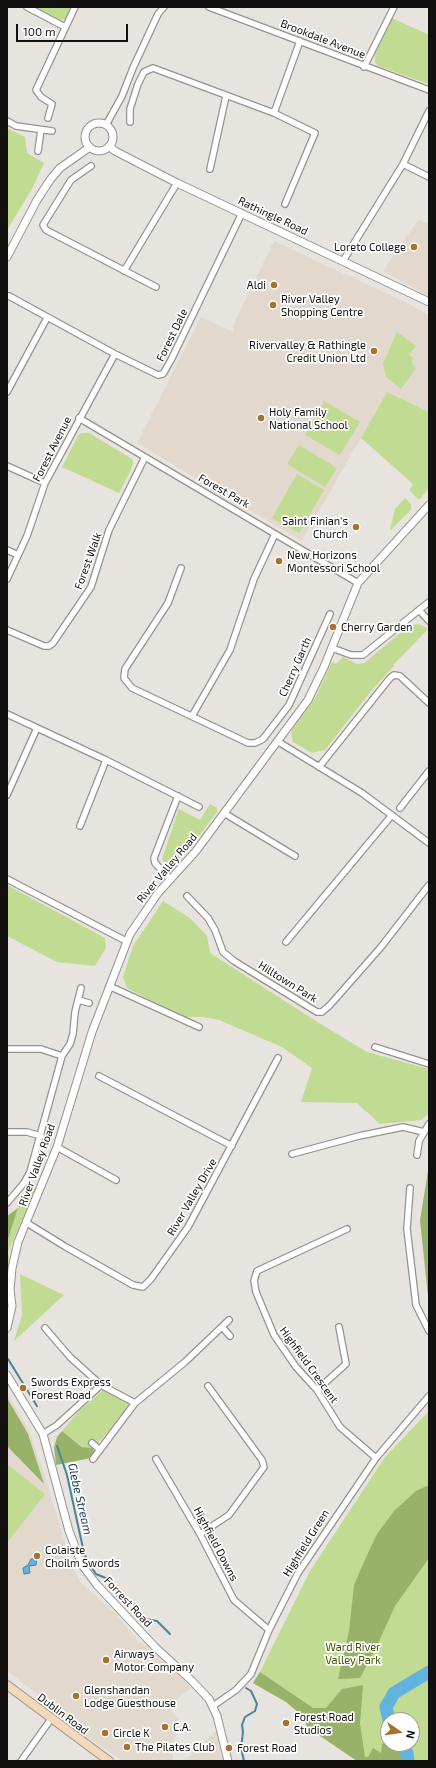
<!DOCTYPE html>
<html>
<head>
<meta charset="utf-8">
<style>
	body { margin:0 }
	#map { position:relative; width:436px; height:1768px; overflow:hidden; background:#e7e3de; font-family:"Exo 2",sans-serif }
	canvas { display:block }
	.frame { position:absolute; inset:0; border:8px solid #12110f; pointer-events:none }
	.north { position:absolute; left:380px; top:1712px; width:40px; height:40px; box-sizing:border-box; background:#fff; border:1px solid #a0a09f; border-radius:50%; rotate:103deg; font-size:11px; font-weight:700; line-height:16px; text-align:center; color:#12110f }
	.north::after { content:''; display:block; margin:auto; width:14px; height:18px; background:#a8712d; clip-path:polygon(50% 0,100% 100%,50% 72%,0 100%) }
	.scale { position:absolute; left:16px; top:24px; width:112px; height:18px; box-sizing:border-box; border:2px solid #12110f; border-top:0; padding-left:5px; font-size:12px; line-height:14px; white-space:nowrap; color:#12110f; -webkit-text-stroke:3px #fff; paint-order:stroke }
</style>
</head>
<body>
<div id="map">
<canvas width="436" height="1768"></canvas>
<div class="frame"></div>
<div class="north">N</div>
<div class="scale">100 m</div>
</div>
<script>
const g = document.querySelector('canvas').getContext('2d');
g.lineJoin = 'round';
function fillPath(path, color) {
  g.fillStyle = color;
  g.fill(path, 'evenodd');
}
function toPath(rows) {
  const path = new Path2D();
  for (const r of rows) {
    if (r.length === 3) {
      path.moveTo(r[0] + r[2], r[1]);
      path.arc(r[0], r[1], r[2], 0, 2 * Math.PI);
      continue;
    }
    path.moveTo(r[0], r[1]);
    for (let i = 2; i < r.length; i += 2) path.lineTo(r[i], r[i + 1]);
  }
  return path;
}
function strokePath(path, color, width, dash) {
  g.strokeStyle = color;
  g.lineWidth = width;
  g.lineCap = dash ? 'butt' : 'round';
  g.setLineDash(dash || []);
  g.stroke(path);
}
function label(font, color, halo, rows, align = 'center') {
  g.font = font + ' "Exo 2",sans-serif';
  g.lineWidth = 3.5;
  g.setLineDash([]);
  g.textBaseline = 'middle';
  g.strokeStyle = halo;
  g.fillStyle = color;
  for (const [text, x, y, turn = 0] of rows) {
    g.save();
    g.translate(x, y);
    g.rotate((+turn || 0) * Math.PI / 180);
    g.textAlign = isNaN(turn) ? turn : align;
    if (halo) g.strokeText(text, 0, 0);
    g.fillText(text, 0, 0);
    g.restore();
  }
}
const built = toPath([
	[418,220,429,224,429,298,423,293,383,271],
	[274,241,407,303,429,315,429,412,387,392,302,541,137,443,201,317,233,332,235,321],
	[7,1393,29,1431,48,1485,71,1565,82,1584,115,1613,140,1643,143,1643,191,1688,177,1699,171,1711,180,1722,173,1746,173,1761,123,1761,80,1732,46,1705,48,1702,7,1671],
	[216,1731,222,1761,184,1761,197,1749]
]);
const green = toPath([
	[34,7,71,7,65,19,61,20],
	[392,18,429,35,429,84,378,66,375,62,375,54],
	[7,128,25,137,27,153,44,163,32,189,7,230],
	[397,332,416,346,409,355,414,358,411,361,415,369,401,389,386,377,383,364],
	[387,392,429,412,429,488,420,499,418,499,410,491,410,489,413,484,361,438],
	[324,401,360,422,340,455,305,435],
	[82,433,89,433,132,459,133,462,131,470,119,493,62,467,79,434],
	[299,445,337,468,325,487,287,464],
	[297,474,324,490,299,533,272,518],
	[405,498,411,504,411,510,391,530,390,529,395,509],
	[419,624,428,629,393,665,394,666,371,691,325,750,312,753,293,742,291,731,316,697,332,662,336,664,343,657,357,664,364,663,410,625],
	[210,804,217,808,217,812,195,841,171,867,167,866,162,859,179,809,200,820],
	[7,885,105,938,106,948,95,966,57,962,7,936],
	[163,901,190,918,207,936,210,953,319,1023,367,1052,429,1069,429,1113,427,1115,421,1120,380,1124,357,1103,301,1102,312,1068,282,1047,219,1020,203,1017,184,1017,127,988,123,977,133,946],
	[38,1184,7,1254,9,1257,7,1273,7,1254,8,1239,18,1208],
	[20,1274,64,1295,14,1341,22,1315],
	[103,1390,128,1404,130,1408,93,1448,83,1447,62,1431,79,1411],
	[429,1411,429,1761,357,1761,307,1727,304,1717,286,1702,253,1683,260,1672,310,1571,385,1457],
	[388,1720,412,1720,412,1744,388,1744],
	[7,1464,45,1494,7,1543]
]);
const forest = toPath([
	[429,1165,429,1306,420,1220],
	[18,1208,8,1239,7,1255,7,1216],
	[7,1398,28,1434,44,1484,7,1446],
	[62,1431,82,1447,93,1448,94,1452,91,1458,56,1465,54,1447,57,1437],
	[429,1485,429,1558,395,1606,376,1648,360,1678,338,1679,349,1631,354,1585,367,1555,377,1534,394,1511,416,1491],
	[260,1672,313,1708,326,1708,342,1689,363,1685,360,1724,365,1757,368,1757,373,1748,381,1753,382,1744,387,1741,388,1744,395,1745,406,1761,357,1761,307,1727,304,1717,286,1702,253,1683]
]);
const water = toPath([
	[37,1558,36,1565,29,1566,30,1573,24,1574,23,1568,28,1565,31,1559,37,1558]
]);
const stream = toPath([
	[8,1359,37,1406],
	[57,1446,67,1475,84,1553,88,1562,96,1574,108,1579,113,1585,117,1596,127,1603,136,1605,145,1619,157,1621,170,1634],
	[244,1761,241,1748,243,1732,242,1725,245,1717,255,1711,257,1704,251,1691,246,1688]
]);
const river = toPath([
	[389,1720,386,1707,394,1693,429,1672],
	[401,1744,407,1753,408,1761]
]);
const minor = toPath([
	[27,7,65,27],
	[209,7,429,90],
	[364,67,394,7],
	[48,118,52,104,41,97,36,90,75,7],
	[7,121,16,126,52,131],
	[130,122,130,109,138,84,144,72,153,68,274,113],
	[106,125,122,96,133,68,158,14,164,7],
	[38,151,41,130],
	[403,164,429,177],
	[91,166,71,180,43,225,46,230,156,287],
	[210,169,226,96],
	[285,204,315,133,274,113,300,41],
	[343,261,403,164,429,111],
	[124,271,177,183],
	[9,296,115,354,158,375,163,374,171,360,242,213],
	[7,392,47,318],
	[79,418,358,583],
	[7,466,45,483],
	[7,550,18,555],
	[181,568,168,603,125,669,124,678,132,688,248,743,255,743,263,739,289,705,330,614],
	[7,579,27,536,45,483,115,354],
	[419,610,429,621],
	[7,630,44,646,49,646,53,643,91,587,109,530,145,457],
	[332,648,351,655,363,655,429,602],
	[7,714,106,760,199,807],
	[192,716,230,650,254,579,275,534],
	[277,741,362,793,429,843],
	[319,767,390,678,394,675,400,676,429,703],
	[7,795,37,728],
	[400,808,429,771],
	[224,813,295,856],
	[80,826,106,760],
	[7,879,126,941],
	[170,879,155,863,154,858,178,796],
	[187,896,208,918,215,930,223,952,234,961,317,1012,322,1012,330,1005,381,947,429,885],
	[286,942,392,815],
	[109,986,199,1027],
	[78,1000,89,1003],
	[375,1047,429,1064],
	[7,1049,41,1049,62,1056],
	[99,1076,232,1146],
	[7,1132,27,1132,41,1136],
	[57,1147,116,1180],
	[292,1154,359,1136,403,1127,424,1132],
	[417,1155,419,1141,429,1124],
	[410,1188,407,1229,416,1305,429,1331],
	[7,1203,24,1183,30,1172,62,1056,70,1044,73,1034,75,1012,81,988],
	[27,1223,66,1247,133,1285,143,1287,151,1279,188,1227,278,1058],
	[347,1229,257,1271,254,1281,256,1292,274,1335,296,1367,317,1390,340,1427,376,1458],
	[222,1327,230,1336],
	[45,1328,70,1357,101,1385,135,1403],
	[317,1390,346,1364,339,1327],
	[43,1434,57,1425,101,1385],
	[92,1443,100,1450],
	[93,1459,135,1403,185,1362,229,1320],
	[156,1459,200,1534,234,1600,269,1630],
	[200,1534,229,1515,264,1467,262,1460,208,1386],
	[213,1706,236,1690,251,1674,269,1630,298,1573,376,1458,429,1396],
	[21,1761,51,1719]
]);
const tertiary = toPath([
	[99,137,14],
	[109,146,115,151,177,183,429,302],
	[7,257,37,200,50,180,60,168,90,147],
	[7,1328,12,1306,10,1290,12,1268,18,1242,57,1147,92,1032,130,934,158,893,196,851,308,700,324,667,358,583,429,505],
	[7,1375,43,1434,69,1531,82,1565,97,1585,155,1647,192,1681,209,1699,217,1716,228,1761]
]);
const secondary = toPath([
	[7,1685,109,1761]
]);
const markers = [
	[414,247,4,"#a8712d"],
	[274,285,4,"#a8712d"],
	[273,305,4,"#a8712d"],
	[374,351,4,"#a8712d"],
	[261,418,4,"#a8712d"],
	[356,527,4,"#a8712d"],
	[279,561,4,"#a8712d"],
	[333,627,4,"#a8712d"],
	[23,1388,4,"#a8712d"],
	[37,1556,4,"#a8712d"],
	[106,1660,4,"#a8712d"],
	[76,1696,4,"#a8712d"],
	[286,1723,4,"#a8712d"],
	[165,1727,4,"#a8712d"],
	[105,1733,4,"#a8712d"],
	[127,1747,4,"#a8712d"],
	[229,1748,4,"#a8712d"]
];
const streetNames = [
	["Brookdale Avenue",323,39,21],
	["Rathingle Road",273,216,25],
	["Forest Dale",172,335,-64],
	["Forest Avenue",52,449,-63],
	["Forest Park",224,491,30],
	["Forest Walk",88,561,-70],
	["Cherry Garth",295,667,-66],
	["River Valley Road",167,868,-50],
	["Hilltown Park",288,982,32],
	["River Valley Road",37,1165,-70],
	["River Valley Drive",192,1197,-60],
	["Highfield Crescent",309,1365,54],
	["Highfield Green",306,1543,-58],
	["Highfield Downs",216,1544,62],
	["Forrest Road",128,1602,47],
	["Dublin Road",63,1714,37]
];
const poiNames = [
	["Loreto College",406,247,"right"],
	["Aldi",266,285,"right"],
	["River Valley",281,299],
	["Shopping Centre",281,312],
	["Rivervalley & Rathingle",366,345,"right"],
	["Credit Union Ltd",366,358,"right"],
	["Holy Family",269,412],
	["National School",269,425],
	["Saint Finian's",348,521,"right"],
	["Church",348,534,"right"],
	["New Horizons",287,555],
	["Montessori School",287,568],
	["Cherry Garden",341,627],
	["Swords Express",31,1382],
	["Forest Road",31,1395],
	["Colaiste",45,1550],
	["Choilm Swords",45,1563],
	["Airways",114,1654],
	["Motor Company",114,1667],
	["Glenshandan",84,1690],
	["Lodge Guesthouse",84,1703],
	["Forest Road",294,1717],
	["Studios",294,1730],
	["C.A.",173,1727],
	["Circle K",113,1733],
	["The Pilates Club",135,1747],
	["Forest Road",237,1748]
];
const parkNames = [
	["Ward River",353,1647],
	["Valley Park",353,1660]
];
const waterNames = [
	["Glebe Stream",80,1499,77]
];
fillPath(built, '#e2d8cd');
fillPath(green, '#c1db92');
fillPath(forest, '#99b26a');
fillPath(water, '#60b4dd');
strokePath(water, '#49839f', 1);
strokePath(stream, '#49839f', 2);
strokePath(river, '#60b4dd', 13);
strokePath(minor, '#97928e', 8);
strokePath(tertiary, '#97928e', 9);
strokePath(secondary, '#97928e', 10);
strokePath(minor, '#fff', 5.5);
strokePath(tertiary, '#fff', 7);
strokePath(secondary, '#f2d9bb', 8);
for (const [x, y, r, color] of markers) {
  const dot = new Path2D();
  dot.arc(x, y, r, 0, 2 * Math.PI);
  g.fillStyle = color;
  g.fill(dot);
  strokePath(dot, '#fff', 1.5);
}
label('11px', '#12110f', '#fff', streetNames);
label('11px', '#12110f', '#fff', poiNames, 'left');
label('11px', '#405500', '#fff', parkNames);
label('italic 12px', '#1b4152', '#fff', waterNames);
</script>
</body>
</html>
